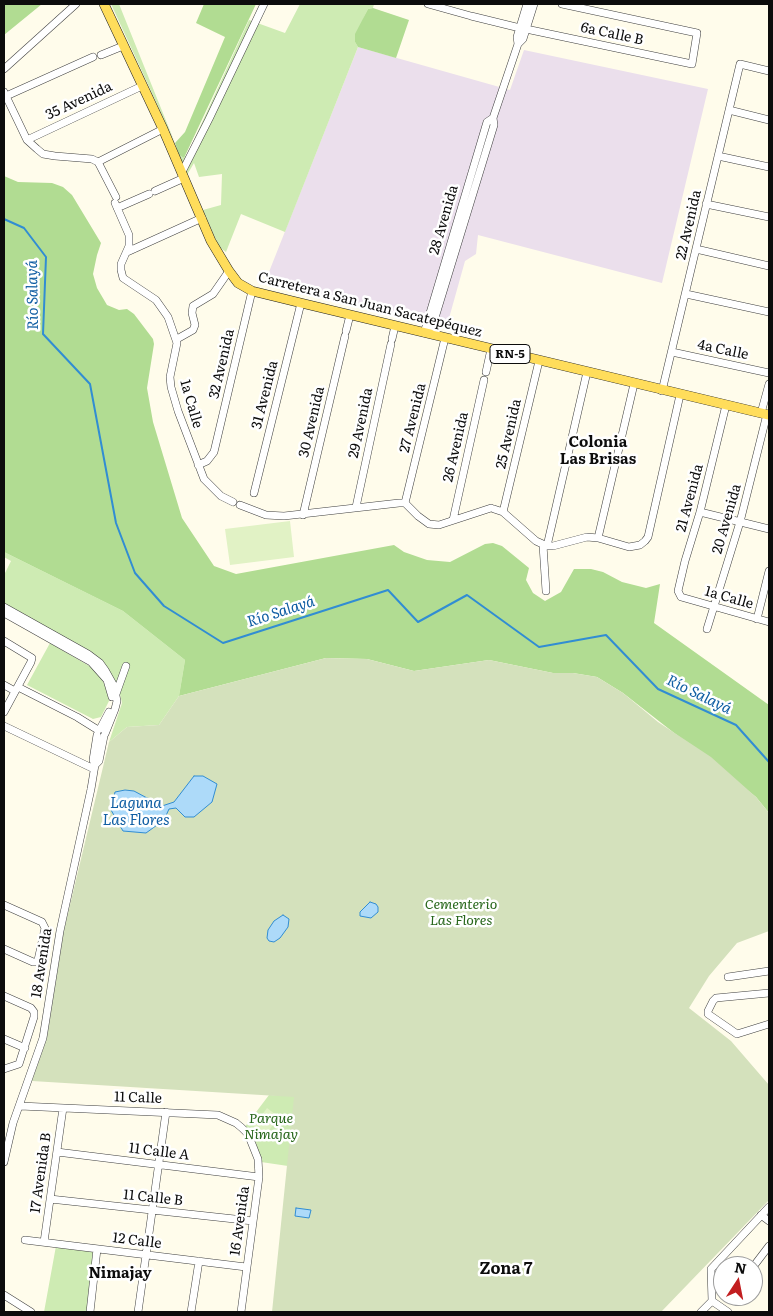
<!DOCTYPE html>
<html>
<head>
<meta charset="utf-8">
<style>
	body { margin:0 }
	#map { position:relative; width:773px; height:1316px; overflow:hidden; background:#fffceb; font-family:Literata,serif }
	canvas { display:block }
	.frame { position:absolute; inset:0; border:5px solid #0c0c0c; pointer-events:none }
	.north { position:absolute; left:713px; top:1256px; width:50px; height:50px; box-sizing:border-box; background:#fff; border:1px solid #9e9e9e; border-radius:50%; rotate:11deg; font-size:14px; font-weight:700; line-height:20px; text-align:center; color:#0c0c0c }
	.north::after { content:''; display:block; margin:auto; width:18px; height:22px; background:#c21e20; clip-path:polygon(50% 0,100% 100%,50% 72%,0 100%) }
</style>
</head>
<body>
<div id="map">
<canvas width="773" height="1316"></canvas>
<div class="frame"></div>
<div class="north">N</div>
</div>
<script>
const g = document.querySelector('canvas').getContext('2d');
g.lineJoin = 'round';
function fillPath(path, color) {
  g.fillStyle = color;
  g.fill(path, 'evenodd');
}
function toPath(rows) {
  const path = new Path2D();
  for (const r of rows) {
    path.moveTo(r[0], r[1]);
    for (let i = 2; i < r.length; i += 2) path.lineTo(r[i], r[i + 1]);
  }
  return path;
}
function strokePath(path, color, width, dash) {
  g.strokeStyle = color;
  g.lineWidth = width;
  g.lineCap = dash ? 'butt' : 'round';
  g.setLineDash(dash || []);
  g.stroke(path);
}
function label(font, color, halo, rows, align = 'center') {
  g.font = font + ' Literata,serif';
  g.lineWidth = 5;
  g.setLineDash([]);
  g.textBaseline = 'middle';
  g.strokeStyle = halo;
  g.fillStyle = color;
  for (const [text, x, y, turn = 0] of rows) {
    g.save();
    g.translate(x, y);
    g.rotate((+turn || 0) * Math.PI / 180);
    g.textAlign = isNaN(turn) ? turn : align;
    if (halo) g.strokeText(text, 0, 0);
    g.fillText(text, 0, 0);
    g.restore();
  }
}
const industrial = toPath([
	[358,47,510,90,524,50,708,89,662,283,478,235,476,254,465,261,446,329,265,282]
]);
const green = toPath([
	[111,4,119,4,175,143],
	[300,4,374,4,373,8,368,9,364,17,355,42,358,47,285,232,241,214,226,252,219,247,203,210,221,205,222,174,199,177,194,163,187,175,179,155,184,158,188,153,249,20,285,33],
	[4,552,123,611,185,660,179,696,159,725,127,727,109,742,122,703,118,686,107,668,4,605,4,575,11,561,4,557],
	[50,643,96,670,106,687,109,701,101,717,93,719,27,685],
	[269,1095,295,1096,288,1166,261,1162,256,1143,250,1134,244,1128],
	[56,1246,93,1251,87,1312,44,1312]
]);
const forest = toPath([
	[4,4,42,4,4,35],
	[204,4,256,4,184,158,179,155,175,143,185,132,225,37,196,23],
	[373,8,409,20,396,58,358,47,355,42,355,34,368,9],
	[4,176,18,182,52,183,63,187,72,195,101,243,97,255,93,274,97,288,107,305,119,310,127,309,134,314,153,339,154,344,147,388,153,422,182,518,214,566,236,574,394,545,404,552,427,560,450,562,485,544,493,543,502,546,529,568,526,580,533,593,545,601,561,592,574,569,591,569,603,572,622,582,646,588,660,584,654,623,769,705,769,813,756,797,623,693,597,677,573,673,553,673,489,660,414,671,367,659,326,658,179,696,185,660,123,611,4,552]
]);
const cemetery = toPath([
	[326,658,367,659,414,671,489,660,553,673,573,673,597,677,623,693,658,722,711,757,756,797,769,813,769,931,737,943,709,976,689,1008,731,1041,769,1085,769,1200,661,1312,272,1312,294,1097,32,1081,47,1038,64,930,109,742,127,727,159,725,179,696]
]);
const pitch = toPath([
	[290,521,294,557,230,565,225,529],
	[267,1108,279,1117,264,1137,252,1129]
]);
const water = toPath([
	[194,776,203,776,217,784,212,802,194,817,185,817,176,808,169,809,164,820,146,833,123,831,111,810,115,792,125,790,134,791,162,806,174,802,194,776],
	[370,902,376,904,378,907,378,912,371,918,360,916,360,912,370,902],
	[283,915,289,919,288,927,280,938,274,942,269,941,267,938,268,930,274,921,283,915],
	[296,1208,311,1210,309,1218,295,1216,296,1208]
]);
const stream = toPath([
	[4,219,24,228,46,257,43,334,90,384,116,523,135,573,164,606,223,643,388,590,418,622,467,595,539,647,606,635,658,689,736,725,769,762]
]);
const minor = toPath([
	[428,4,471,16,520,28],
	[526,29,692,64,697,33,562,4],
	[518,44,523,39,534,4],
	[101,55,123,46],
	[4,69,76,4],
	[4,92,27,140,37,149,43,154,55,156,92,159,98,162,116,197],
	[4,97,93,57],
	[729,110,769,120],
	[27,140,142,86],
	[718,156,769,167],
	[98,162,163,129],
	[182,172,209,119,264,4],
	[155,191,184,178],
	[115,203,129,235,129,246,121,264,121,270,123,278,156,300,168,317,177,343,170,377,171,387,178,411,204,479,221,496,233,502],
	[706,204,769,217],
	[117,208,149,194],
	[696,249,769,266],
	[127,252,202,218],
	[686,294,769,312],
	[346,331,350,315],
	[424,333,487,122,493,118],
	[430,334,494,125,493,118,518,44,517,37,527,4],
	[177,339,193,330,195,325,192,313,193,306,213,294,229,271],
	[392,339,395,326],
	[672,352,769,373],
	[486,372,491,349],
	[662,391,740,64,769,71],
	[726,405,700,512,685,561,678,591,681,597,769,622],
	[761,413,769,384],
	[198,465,207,461,214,452,252,291],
	[254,493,301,303],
	[405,503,445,338],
	[240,505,266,515,284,516,399,503,405,503,418,516,429,524,439,525,491,508],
	[356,507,391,344],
	[494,509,503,512,536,541,547,546,553,546,587,537,598,538,629,547,640,545,645,541,648,537,680,395],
	[503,512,539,361],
	[700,512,769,529],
	[303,515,345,336],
	[453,520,484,380],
	[598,538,634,384],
	[543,545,546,591],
	[547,546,587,372],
	[4,607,88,654,100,663,105,670,114,686,117,701,115,709,105,734],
	[4,613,91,662,107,680,112,697],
	[757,619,769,571],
	[707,629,740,522,767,414],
	[4,641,32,658,31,662,4,712],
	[4,685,15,691],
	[18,687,77,717,98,730],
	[116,694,126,666],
	[4,726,94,769],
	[100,729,109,712],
	[95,765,99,761,104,736],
	[4,905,42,922,45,928,38,960,36,962,33,962,4,949],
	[728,977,769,971],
	[769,993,716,998,713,1001,708,1011,708,1014,737,1034,769,1024],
	[4,996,31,1008,34,1012,34,1017,19,1064,4,1069],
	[4,1039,25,1048],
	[20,1106,218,1115,236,1123,242,1128,248,1134,258,1159,259,1177,241,1312],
	[57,1152,259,1177],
	[4,1162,13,1123,43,1038,60,931,91,789,95,765,93,760,97,735],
	[50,1199,253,1221],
	[761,1215,769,1221],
	[25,1240,246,1267],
	[44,1242,63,1108],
	[753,1267,769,1246],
	[4,1295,31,1312],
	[712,1301,711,1269,769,1207],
	[712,1301,728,1312],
	[90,1312,97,1249],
	[138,1312,166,1112],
	[191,1312,199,1261],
	[701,1312,712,1301]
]);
const major = toPath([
	[104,4,163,129,211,241,229,271,238,283,252,291,301,303,769,415]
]);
const shields = [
	[510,354,40]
];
const shieldNames = [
	["RN-5",510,354]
];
const streetNames = [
	["6a Calle B",612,34,12],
	["35 Avenida",79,101,-25],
	["28 Avenida",444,220,-74],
	["22 Avenida",689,225,-77],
	["Carretera a San Juan Sacatepéquez",370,305,14],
	["4a Calle",723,350,12],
	["32 Avenida",222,364,-77],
	["31 Avenida",265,395,-76],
	["1a Calle",191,404,74],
	["27 Avenida",413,418,-76],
	["30 Avenida",312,422,-77],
	["29 Avenida",361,423,-78],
	["25 Avenida",509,434,-77],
	["26 Avenida",456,447,-77],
	["21 Avenida",690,498,-75],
	["20 Avenida",727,519,-74],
	["1a Calle",729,598,16],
	["18 Avenida",42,963,-81],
	["11 Calle",138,1098,2],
	["11 Calle A",159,1152,7],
	["17 Avenida B",41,1173,-82],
	["11 Calle B",153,1198,6],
	["16 Avenida",240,1221,-82],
	["12 Calle",137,1241,7]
];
const parkNames = [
	["Cementerio",461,905],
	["Las Flores",461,921],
	["Parque",271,1119],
	["Nimajay",271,1135]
];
const waterNames = [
	["Río Salayá",33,295,-91],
	["Río Salayá",281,612,-18],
	["Río Salayá",699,695,26],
	["Laguna",136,804],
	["Las Flores",136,821]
];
const neighbourhoodNames = [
	["Colonia",598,443],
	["Las Brisas",598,460],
	["Nimajay",120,1274]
];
const quarterNames = [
	["Zona 7",506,1269]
];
fillPath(industrial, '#ebdfec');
fillPath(green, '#ceebb3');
fillPath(forest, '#b1dc92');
fillPath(cemetery, '#d4e1bc');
fillPath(pitch, '#e1f2c5');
fillPath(water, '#addaf9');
strokePath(water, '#318dd3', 1);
strokePath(stream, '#318dd3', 2);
strokePath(minor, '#3f3f3f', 8);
strokePath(major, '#1d1d1d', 10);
strokePath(minor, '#fff', 7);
strokePath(major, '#ffdd5b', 9);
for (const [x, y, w] of shields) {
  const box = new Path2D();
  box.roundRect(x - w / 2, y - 9.5, w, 19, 4);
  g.fillStyle = '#fff';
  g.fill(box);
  strokePath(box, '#0c0c0c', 1);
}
label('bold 12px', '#0c0c0c', null, shieldNames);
label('14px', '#0c0c0c', '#fff', streetNames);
label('italic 14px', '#27661a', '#fff', parkNames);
label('italic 15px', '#105ea3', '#fff', waterNames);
label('bold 15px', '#0c0c0c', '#fff', neighbourhoodNames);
label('bold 16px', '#0c0c0c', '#fff', quarterNames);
</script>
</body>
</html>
